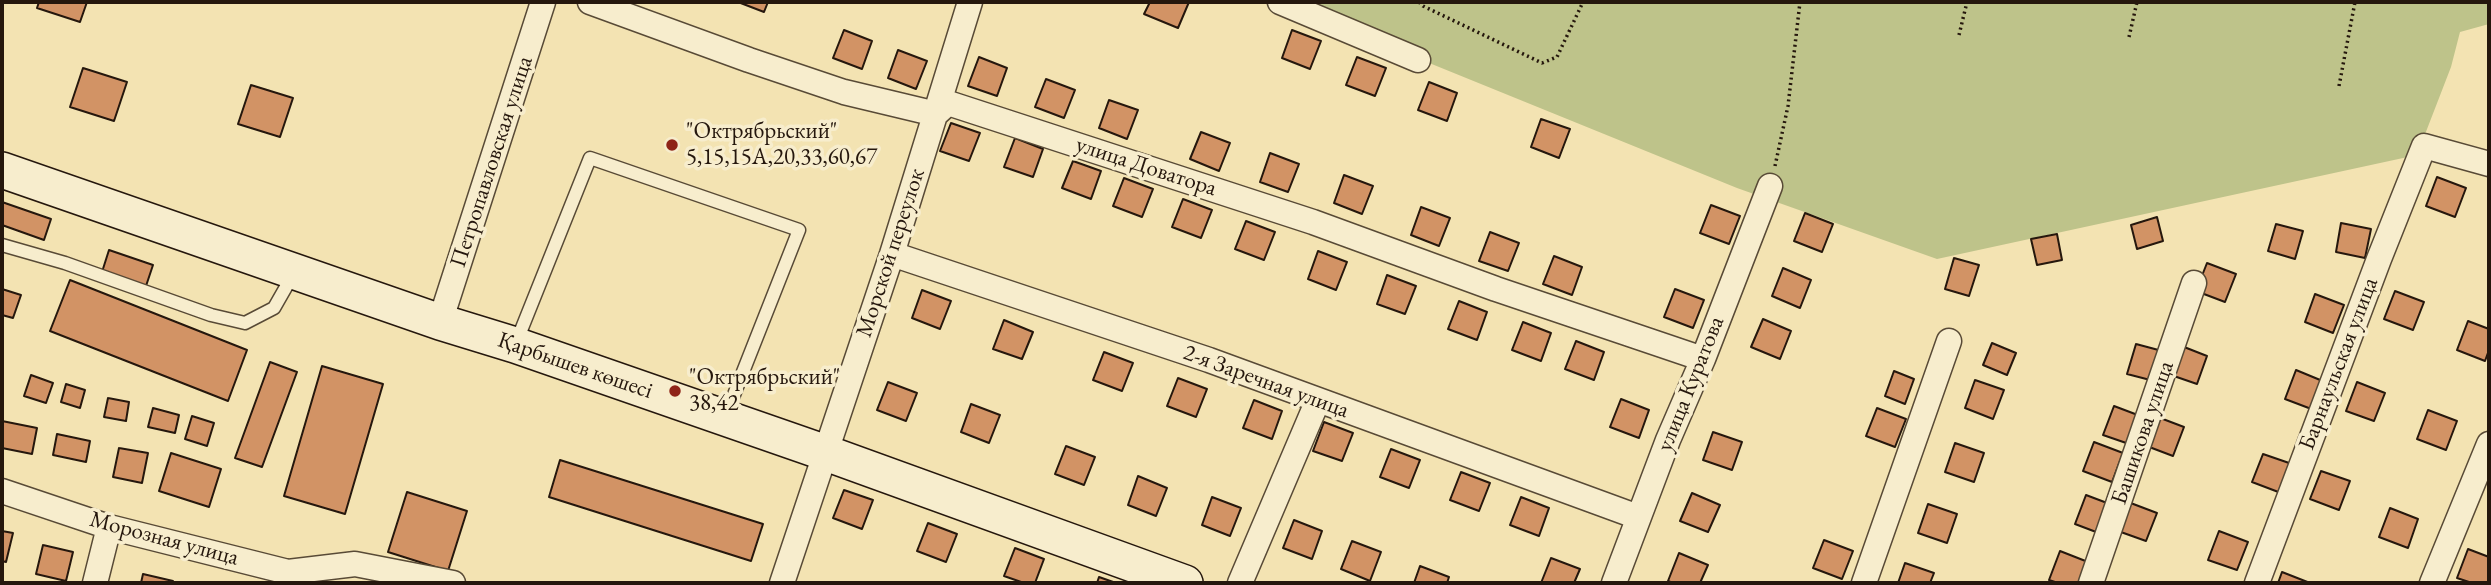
<!DOCTYPE html>
<html>
<head>
<meta charset="utf-8">
<style>
	body { margin:0 }
	#map { position:relative; width:2491px; height:585px; overflow:hidden; background:#f3e3b2; font-family:"EB Garamond",serif }
	canvas { display:block }
	.frame { position:absolute; inset:0; border:4px solid #25170d; pointer-events:none }
</style>
</head>
<body>
<div id="map">
<canvas width="2491" height="585"></canvas>
<div class="frame"></div>
</div>
<script>
const g = document.querySelector('canvas').getContext('2d');
g.lineJoin = 'round';
function fillPath(path, color) {
  g.fillStyle = color;
  g.fill(path, 'evenodd');
}
function toPath(rows) {
  const path = new Path2D();
  for (const r of rows) {
    path.moveTo(r[0], r[1]);
    for (let i = 2; i < r.length; i += 2) path.lineTo(r[i], r[i + 1]);
  }
  return path;
}
function strokePath(path, color, width, dash) {
  g.strokeStyle = color;
  g.lineWidth = width;
  g.lineCap = dash ? 'butt' : 'round';
  g.setLineDash(dash || []);
  g.stroke(path);
}
function label(font, color, halo, rows, align = 'center') {
  g.font = font + ' "EB Garamond",serif';
  g.lineWidth = 7;
  g.setLineDash([]);
  g.textBaseline = 'middle';
  g.strokeStyle = halo;
  g.fillStyle = color;
  for (const [text, x, y, turn = 0] of rows) {
    g.save();
    g.translate(x, y);
    g.rotate((+turn || 0) * Math.PI / 180);
    g.textAlign = isNaN(turn) ? turn : align;
    if (halo) g.strokeText(text, 0, 0);
    g.fillText(text, 0, 0);
    g.restore();
  }
}
const green = toPath([
	[1279,2,2489,2,2489,24,2460,32,2451,67,2417,155,1937,259,1737,188]
]);
const building = toPath([
	[39,2,87,2,80,22,37,8,39,2],
	[738,2,768,2,764,12,738,2],
	[1150,2,1189,2,1178,28,1144,14,1150,2],
	[844,30,872,41,862,69,833,58,844,30],
	[1292,30,1321,41,1310,69,1282,58,1292,30],
	[898,50,927,61,916,89,888,78,898,50],
	[979,57,1007,68,997,96,968,86,979,57],
	[1357,57,1386,68,1375,96,1346,85,1357,57],
	[83,68,127,82,114,121,70,107,83,68],
	[1046,79,1075,90,1064,118,1035,107,1046,79],
	[1429,82,1457,93,1447,121,1418,110,1429,82],
	[251,85,293,98,280,137,238,124,251,85],
	[1109,100,1138,110,1127,139,1099,128,1109,100],
	[1541,119,1570,129,1559,158,1531,147,1541,119],
	[951,123,980,133,969,161,940,151,951,123],
	[1201,132,1230,143,1219,171,1190,159,1201,132],
	[1015,138,1043,149,1033,177,1004,167,1015,138],
	[1270,153,1299,164,1288,192,1260,182,1270,153],
	[1073,161,1101,171,1091,199,1062,188,1073,161],
	[1344,175,1373,186,1362,214,1334,203,1344,175],
	[2437,177,2466,188,2455,217,2426,206,2437,177],
	[1124,178,1153,189,1142,217,1113,206,1124,178],
	[1183,199,1212,210,1201,238,1172,227,1183,199],
	[2,202,51,219,44,240,2,225,2,202],
	[1711,205,1740,216,1729,244,1700,233,1711,205],
	[1421,207,1450,218,1439,246,1411,235,1421,207],
	[1805,213,1833,224,1822,252,1794,241,1805,213],
	[2157,217,2163,241,2137,249,2131,225,2157,217],
	[1246,221,1275,232,1264,260,1235,249,1246,221],
	[2341,223,2371,229,2365,258,2336,252,2341,223],
	[2276,224,2303,231,2295,259,2268,251,2276,224],
	[1490,232,1519,243,1508,271,1479,261,1490,232],
	[2057,234,2062,260,2037,265,2031,239,2057,234],
	[109,250,153,265,146,286,102,272,109,250],
	[1318,251,1347,262,1336,290,1308,279,1318,251],
	[1554,256,1582,267,1572,295,1543,284,1554,256],
	[1954,258,1979,265,1969,296,1945,289,1954,258],
	[2207,263,2236,274,2225,302,2196,291,2207,263],
	[1783,268,1811,280,1800,308,1772,296,1783,268],
	[1387,275,1416,286,1405,314,1377,304,1387,275],
	[70,280,247,350,228,401,50,331,70,280],
	[2,289,21,295,13,318,2,315,2,289],
	[1675,289,1704,300,1693,328,1664,317,1675,289],
	[922,290,951,301,940,329,912,318,922,290],
	[2395,291,2424,302,2413,330,2384,319,2395,291],
	[2315,294,2344,305,2333,333,2305,322,2315,294],
	[1459,301,1487,312,1477,340,1448,329,1459,301],
	[1763,319,1791,331,1780,359,1751,347,1763,319],
	[1004,320,1033,332,1022,359,993,349,1004,320],
	[2468,321,2489,329,2489,350,2485,361,2457,350,2468,321],
	[1523,322,1551,333,1541,361,1512,350,1523,322],
	[1576,341,1604,352,1594,380,1565,369,1576,341],
	[1992,343,2016,353,2007,375,1983,365,1992,343],
	[2136,344,2166,352,2158,382,2127,374,2136,344],
	[2179,345,2207,356,2197,384,2168,374,2179,345],
	[1104,352,1133,363,1122,391,1093,380,1104,352],
	[270,362,297,372,262,467,235,458,270,362],
	[322,366,383,384,345,514,284,496,322,366],
	[2296,370,2325,382,2314,410,2285,399,2296,370],
	[1894,371,1914,379,1905,404,1885,396,1894,371],
	[31,375,53,383,46,403,24,396,31,375],
	[1178,378,1207,389,1196,417,1167,406,1178,378],
	[1975,380,2004,390,1993,419,1965,408,1975,380],
	[888,382,917,393,906,421,877,410,888,382],
	[2357,382,2385,393,2374,421,2346,411,2357,382],
	[66,384,85,390,80,408,61,402,66,384],
	[108,398,129,402,126,421,104,417,108,398],
	[1621,399,1649,410,1639,438,1610,427,1621,399],
	[1254,400,1282,411,1272,439,1243,428,1254,400],
	[971,404,1000,415,989,443,961,432,971,404],
	[2114,406,2143,417,2132,445,2103,435,2114,406],
	[153,408,179,415,175,433,148,427,153,408],
	[1877,408,1906,419,1895,447,1866,436,1877,408],
	[2428,410,2457,421,2446,450,2417,439,2428,410],
	[192,416,214,423,207,446,185,439,192,416],
	[2155,416,2184,427,2173,456,2144,445,2155,416],
	[2,421,37,428,32,454,2,448,2,421],
	[1324,422,1353,433,1342,461,1313,451,1324,422],
	[1713,432,1742,442,1732,470,1703,460,1713,432],
	[57,434,90,441,86,462,53,455,57,434],
	[2094,442,2123,453,2112,482,2083,471,2094,442],
	[1955,443,1984,453,1974,482,1945,472,1955,443],
	[1066,446,1095,457,1084,485,1055,474,1066,446],
	[119,448,148,453,142,483,113,477,119,448],
	[1391,449,1420,460,1409,488,1380,477,1391,449],
	[171,453,221,469,209,507,159,491,171,453],
	[2263,454,2292,464,2281,493,2252,482,2263,454],
	[560,460,763,524,751,561,549,497,560,460],
	[2321,471,2350,481,2339,510,2310,499,2321,471],
	[1461,472,1490,483,1479,511,1450,500,1461,472],
	[1138,476,1167,488,1156,516,1128,505,1138,476],
	[844,490,873,500,862,529,833,518,844,490],
	[407,492,467,511,448,571,388,552,407,492],
	[1692,493,1720,505,1708,532,1680,521,1692,493],
	[2086,495,2115,506,2104,535,2075,524,2086,495],
	[1212,497,1241,508,1230,536,1202,525,1212,497],
	[1521,497,1549,508,1539,536,1510,525,1521,497],
	[2128,502,2157,513,2146,541,2118,531,2128,502],
	[1928,504,1957,514,1947,543,1918,533,1928,504],
	[2390,508,2418,519,2408,548,2379,537,2390,508],
	[1294,520,1322,531,1312,559,1283,548,1294,520],
	[928,523,957,534,946,562,917,551,928,523],
	[2,531,13,533,6,562,2,561,2,531],
	[2219,531,2248,542,2237,570,2208,560,2219,531],
	[1824,540,1853,551,1842,579,1813,568,1824,540],
	[1352,541,1381,552,1370,581,1341,569,1352,541],
	[43,545,73,552,66,581,36,574,43,545],
	[1015,548,1044,559,1035,583,1024,583,1004,576,1015,548],
	[2468,549,2489,557,2488,583,2472,583,2457,578,2468,549],
	[2060,551,2088,562,2080,583,2058,583,2049,580,2060,551],
	[1679,553,1708,565,1700,583,1673,583,1668,581,1679,553],
	[1551,558,1580,569,1574,583,1541,583,1551,558],
	[1905,563,1934,573,1930,583,1898,583,1905,563],
	[1420,566,1449,577,1447,583,1414,583,1420,566],
	[2282,572,2310,583,2278,583,2282,572],
	[143,574,173,581,172,583,141,583,143,574],
	[1099,577,1116,583,1097,583,1099,577]
]);
const path = toPath([
	[1419,2,1423,6,1542,63,1557,57,1583,2],
	[1959,35,1967,2],
	[2129,37,2137,2],
	[2339,86,2355,2],
	[1775,166,1788,106,1800,2]
]);
const service = toPath([
	[2,245,65,263,211,315,245,323,274,308,294,273],
	[516,343,590,158,799,230,726,415]
]);
const minor = toPath([
	[590,2,749,60,844,92,936,114,948,103,1313,222,1496,289,1703,359],
	[1280,2,1418,60],
	[892,254,1209,360,1638,517],
	[440,322,543,2],
	[2,491,109,527,288,572,355,564,453,583],
	[95,583,109,527],
	[782,583,892,254,970,2],
	[1240,583,1318,400],
	[1614,583,1668,440,1703,359,1770,186],
	[1864,583,1949,341],
	[2091,583,2194,283],
	[2257,583,2379,259,2424,146,2489,164],
	[2432,583,2489,444]
]);
const secondary = toPath([
	[2,170,440,322,515,345,826,453,1185,583]
]);
const markers = [
	[672,145,7,"#8f2418"],
	[675,391,7,"#8f2418"]
];
const poiNames = [
	["\"Октрябрьский\"",686,132],
	["5,15,15А,20,33,60,67",686,158],
	["\"Октрябрьский\"",689,378],
	["38,42",689,404]
];
const streetNames = [
	["Петропавловская улица",492,162,-72],
	["улица Доватора",1146,167,18],
	["Морской переулок",891,253,-72],
	["Барнаульская улица",2339,364,-69],
	["Қарбышев көшесі",575,366,19],
	["2-я Заречная улица",1266,382,20],
	["улица Куратова",1691,384,-68],
	["Башикова улица",2143,433,-71],
	["Морозная улица",164,539,15]
];
fillPath(green, '#bec38a');
fillPath(building, '#d29365');
strokePath(building, '#25170d', 2);
strokePath(service, '#584a36', 15);
strokePath(minor, '#584a36', 27);
strokePath(secondary, '#25170d', 38);
strokePath(path, '#25170d', 3.5, [2, 3.5]);
strokePath(service, '#f7edcd', 12);
strokePath(minor, '#f7edcd', 24);
strokePath(secondary, '#f7edcd', 35);
for (const [x, y, r, color] of markers) {
  const dot = new Path2D();
  dot.arc(x, y, r, 0, 2 * Math.PI);
  g.fillStyle = color;
  g.fill(dot);
  strokePath(dot, '#f7edcd', 2.5);
}
label('23px', '#25170d', '#f7edcd', poiNames, 'left');
label('23px', '#25170d', '#f7edcd', streetNames);
</script>
</body>
</html>
